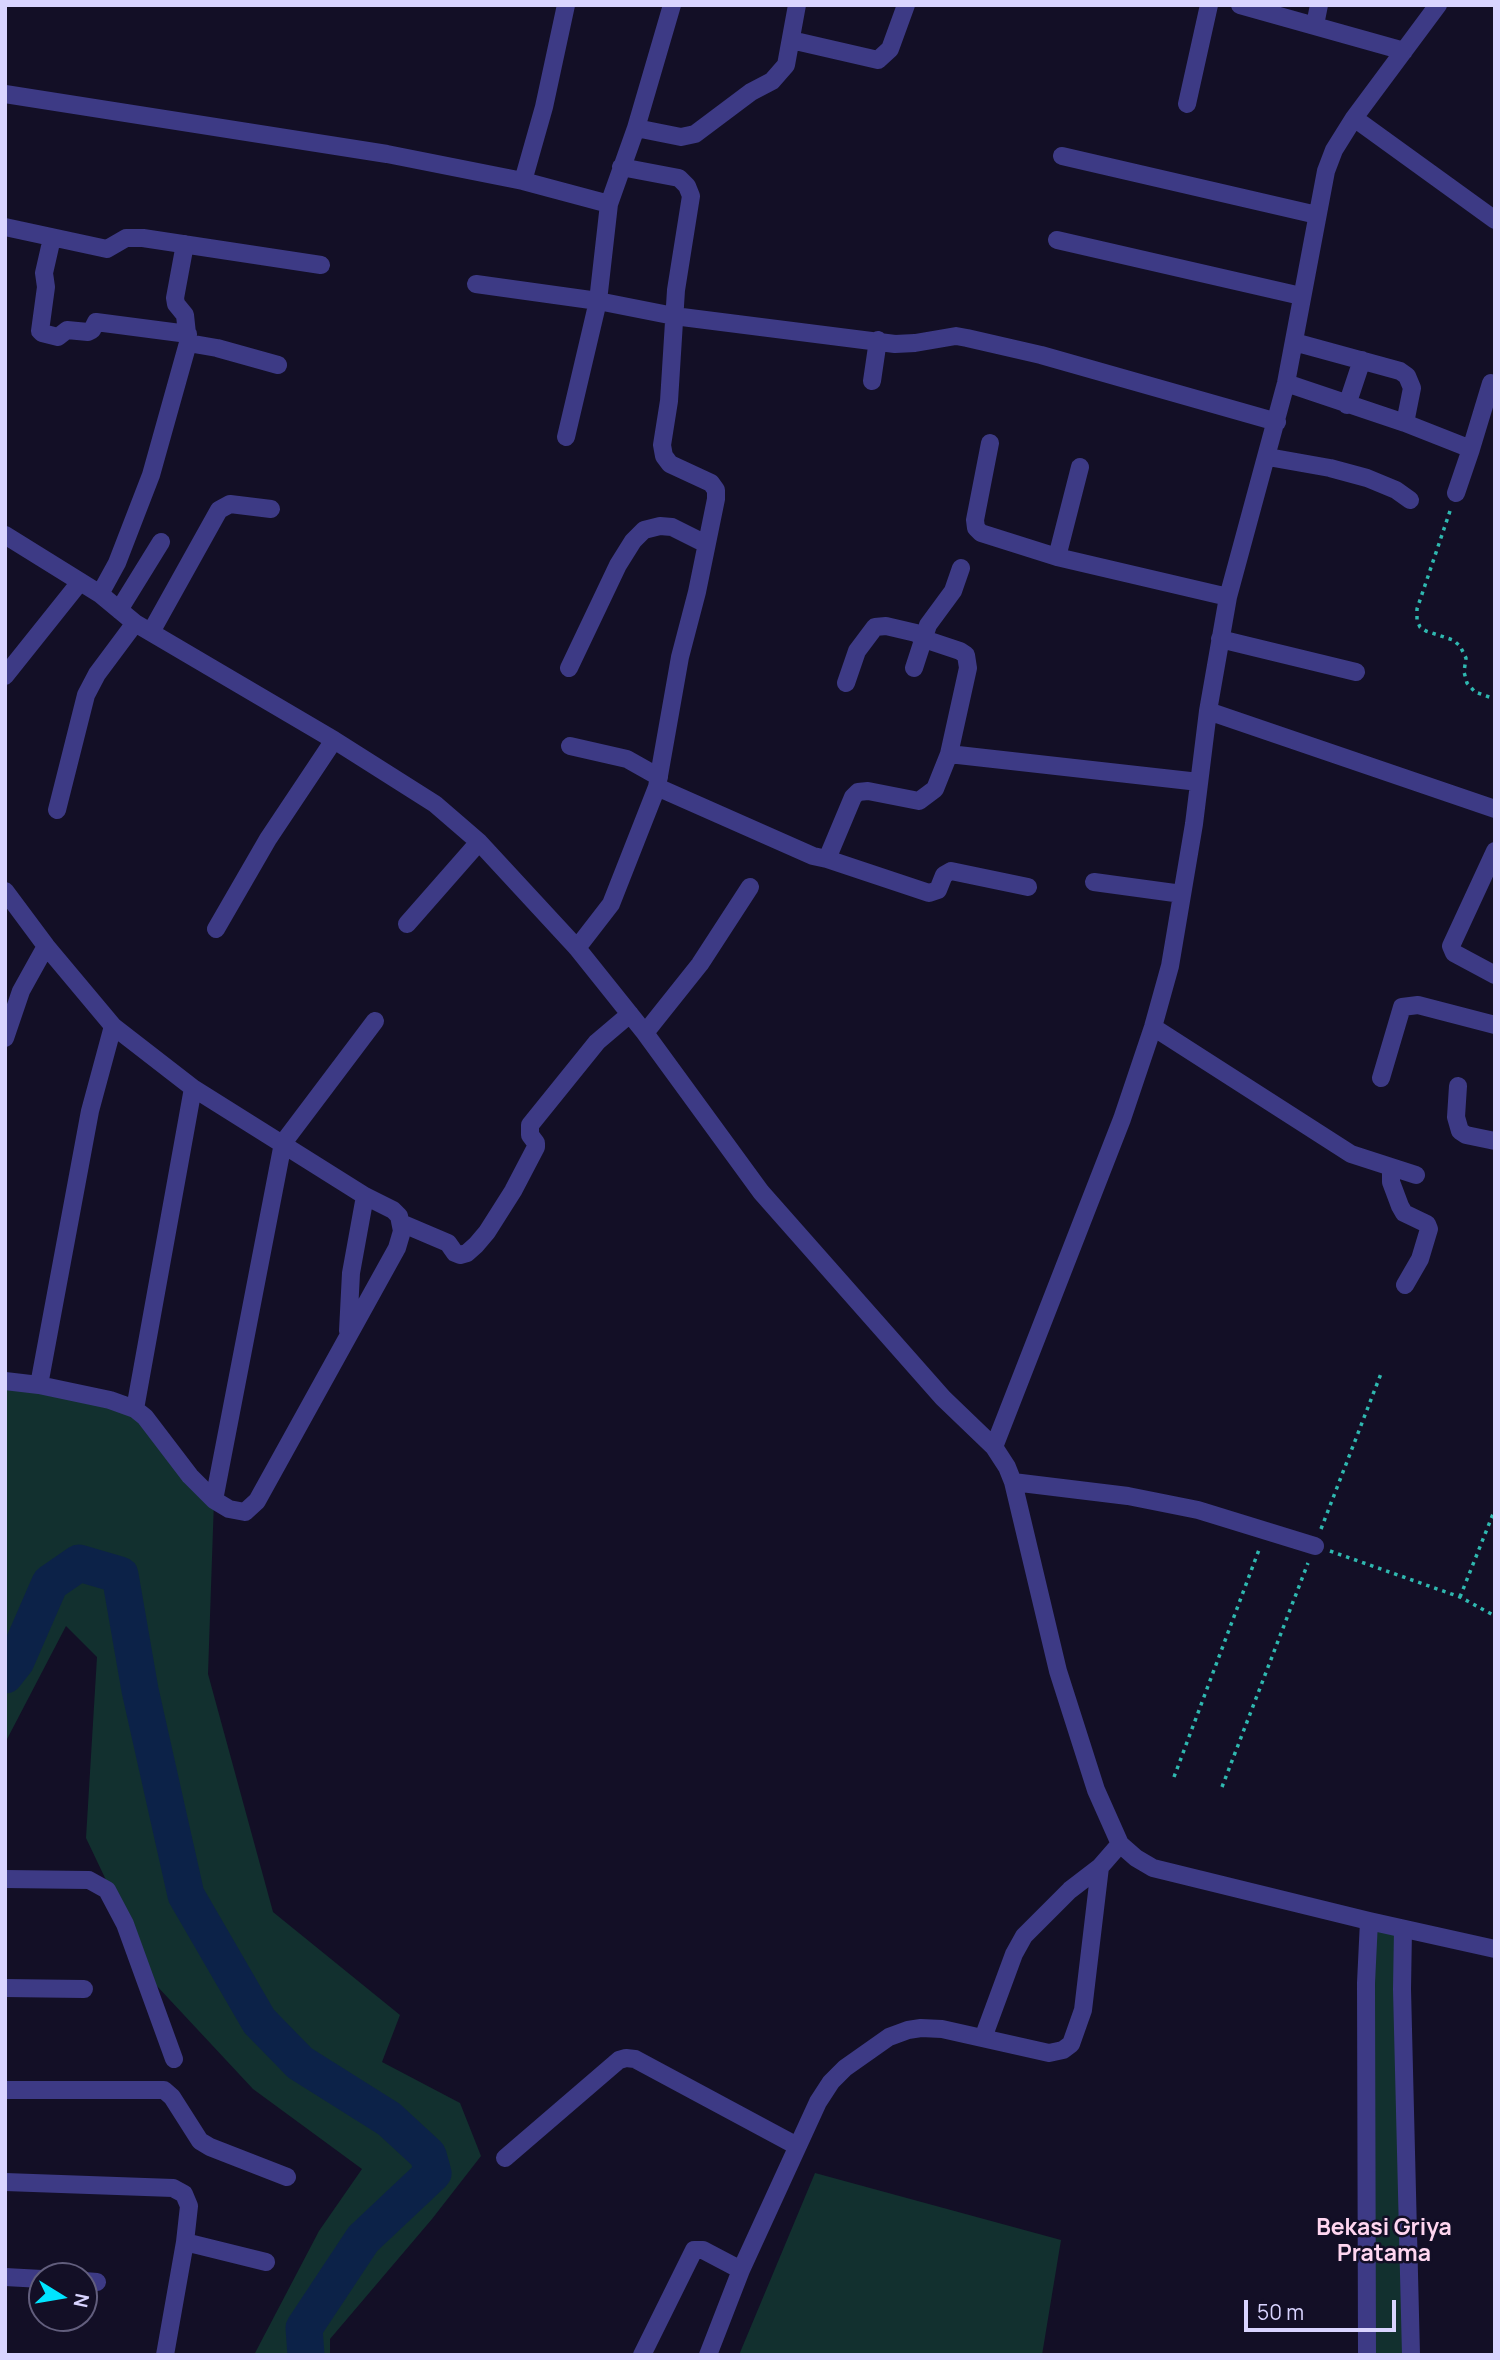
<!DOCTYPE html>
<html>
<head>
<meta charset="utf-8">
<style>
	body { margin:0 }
	#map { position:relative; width:1500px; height:2360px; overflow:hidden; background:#130f26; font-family:Manrope,sans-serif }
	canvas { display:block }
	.frame { position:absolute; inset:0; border:7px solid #d9d4ff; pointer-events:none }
	.north { position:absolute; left:28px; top:2262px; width:70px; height:70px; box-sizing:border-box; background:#130f26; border:2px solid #625e7d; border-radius:50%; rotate:101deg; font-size:19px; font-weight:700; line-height:28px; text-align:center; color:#d9d4ff }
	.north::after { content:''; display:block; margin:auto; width:24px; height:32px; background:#00e5ff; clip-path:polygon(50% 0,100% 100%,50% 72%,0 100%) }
	.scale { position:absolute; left:1244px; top:2300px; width:152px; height:32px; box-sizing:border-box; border:4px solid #d9d4ff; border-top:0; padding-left:9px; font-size:21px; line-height:24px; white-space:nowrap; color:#d9d4ff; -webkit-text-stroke:5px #130f26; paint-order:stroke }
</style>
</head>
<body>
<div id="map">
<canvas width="1500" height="2360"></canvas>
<div class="frame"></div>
<div class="north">N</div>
<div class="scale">50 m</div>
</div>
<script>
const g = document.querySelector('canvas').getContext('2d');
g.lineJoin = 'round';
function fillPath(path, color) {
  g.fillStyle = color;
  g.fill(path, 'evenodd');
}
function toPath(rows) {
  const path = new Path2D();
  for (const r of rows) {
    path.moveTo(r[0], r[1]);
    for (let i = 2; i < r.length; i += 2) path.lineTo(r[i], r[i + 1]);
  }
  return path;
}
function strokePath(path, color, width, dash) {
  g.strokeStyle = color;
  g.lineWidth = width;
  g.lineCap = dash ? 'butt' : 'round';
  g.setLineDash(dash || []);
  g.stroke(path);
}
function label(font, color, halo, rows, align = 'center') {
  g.font = font + ' Manrope,sans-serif';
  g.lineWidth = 5;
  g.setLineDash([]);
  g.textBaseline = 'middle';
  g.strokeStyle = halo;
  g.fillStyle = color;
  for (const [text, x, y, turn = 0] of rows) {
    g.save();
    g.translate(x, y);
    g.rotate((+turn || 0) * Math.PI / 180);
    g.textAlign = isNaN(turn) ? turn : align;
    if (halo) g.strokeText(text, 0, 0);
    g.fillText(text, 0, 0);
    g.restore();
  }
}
const green = toPath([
	[5,1381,126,1404,214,1500,208,1674,273,1912,400,2015,382,2062,460,2103,481,2156,432,2219,330,2339,330,2355,254,2355,319,2231,362,2169,253,2089,156,1985,86,1838,97,1657,66,1626,5,1743],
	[1369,1921,1403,1929,1411,2355,1367,2355],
	[815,2173,1061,2240,1042,2355,739,2355]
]);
const river = toPath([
	[5,1675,16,1661,50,1583,79,1563,120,1575,140,1690,186,1895,259,2021,300,2063,389,2119,428,2155,433,2173,363,2239,304,2328,306,2355]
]);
const path = toPath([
	[1450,511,1417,609,1417,620,1420,627,1426,631,1453,640,1460,646,1466,658,1464,672,1467,683,1475,692,1495,699],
	[1321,1529,1382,1371],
	[1330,1551,1460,1597,1495,1616],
	[1460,1597,1495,1509],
	[1174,1777,1260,1547],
	[1222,1787,1308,1563]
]);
const minor = toPath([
	[797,5,786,65,772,81,751,92,695,134,681,137,636,128,609,204,598,301,674,316,895,344,915,343,956,336,967,338,1041,355,1277,422],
	[1240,5,1404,51],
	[1315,25,1319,5],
	[791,40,878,60,890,49,906,5],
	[5,94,387,154,523,181,609,204],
	[1187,104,1209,5],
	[1354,118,1495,220],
	[636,128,672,5],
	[1062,156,1317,215],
	[523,181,544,107,566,5],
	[5,227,107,249,126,238,143,238,321,265],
	[52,238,44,273,46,287,40,331,42,333,58,337,67,330,88,332,92,330,96,322,188,334],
	[1057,240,1301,296],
	[476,284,598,301,566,437],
	[1294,342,1400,371,1407,376,1412,388,1405,423],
	[188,343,217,348,278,365],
	[872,381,878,340],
	[1286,383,1405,423,1471,449,1456,493],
	[1347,405,1362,360],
	[990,443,975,520,976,528,981,533,1057,557,1228,597],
	[1471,449,1491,383],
	[1268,457,1330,468,1367,478,1396,490,1410,500],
	[5,535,100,594,135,623,334,740,435,804,479,842,577,948,645,1033,761,1192,943,1398,994,1447,1007,1467,1013,1482,1058,1671,1096,1790,1120,1844,1136,1858,1153,1868,1369,1921,1495,1949],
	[1057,557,1080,467],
	[100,594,117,563,151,475,188,343,185,315,176,304,175,298,185,244],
	[119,610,161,542],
	[151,632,219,510,230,504,271,509],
	[1220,639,1356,672],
	[569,668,618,565,633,541,644,530,660,526,672,527,706,544],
	[914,668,928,625,953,591,961,568],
	[5,676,80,582],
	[846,683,857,651,875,627,886,626,916,633,924,639,960,651,966,655,968,668,949,754],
	[1208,711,1495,809],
	[570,746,627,759,659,777],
	[657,787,813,856,827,859,853,797,858,792,868,791,919,801,935,789,949,754,1199,782],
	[57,810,86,695,97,674,135,623],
	[1495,851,1451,946,1454,953,1495,975],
	[827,859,929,893,938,890,944,875,951,871,1028,887],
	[1094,882,1182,894],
	[5,891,46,946,113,1026,193,1088,365,1196,393,1210,399,1216,402,1231,397,1248,257,1501,245,1512,229,1509,214,1500,190,1476,145,1417,135,1409,110,1400,39,1385,5,1381],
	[407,924,479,842],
	[216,929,268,839,334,740],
	[577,948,611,904,657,787,680,657,697,592,716,499,716,490,711,483,670,464,664,456,662,445,669,401,676,290,691,196,687,186,679,178,621,167],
	[1153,1027,1351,1154,1416,1175],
	[645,1033,700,964,750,887],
	[5,1038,21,991,46,946],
	[1381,1078,1402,1007,1418,1005,1495,1025],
	[1458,1086,1456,1117,1460,1131,1466,1135,1495,1141],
	[1391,1167,1391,1182,1400,1206,1404,1213,1427,1224,1429,1229,1420,1259,1405,1285],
	[401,1223,448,1243,455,1253,460,1255,467,1253,476,1245,487,1232,513,1191,536,1147,536,1143,530,1135,530,1125,597,1042,630,1014],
	[348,1331,351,1273,365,1196],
	[39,1385,90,1111,113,1026],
	[135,1409,193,1088],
	[994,1447,1122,1119,1153,1027,1170,966,1194,824,1208,711,1228,597,1286,383,1326,171,1334,150,1354,118,1438,5],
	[1013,1482,1128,1496,1198,1510,1315,1546],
	[214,1500,283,1143,375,1021],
	[5,1879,89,1880,107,1890,125,1924,174,2059],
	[1403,1929,1402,1989,1411,2355],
	[5,1988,84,1989],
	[983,2038,1014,1954,1024,1936,1070,1890,1100,1867],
	[5,2090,164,2090,172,2097,200,2141,210,2147,287,2177],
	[505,2158,619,2060,626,2058,635,2059,797,2146],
	[5,2182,173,2188,184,2194,189,2206,185,2242,165,2355],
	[185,2242,266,2262],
	[5,2277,42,2279],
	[84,2281,97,2282],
	[642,2355,694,2250,703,2250,741,2270],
	[708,2355,741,2270,818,2102,831,2082,845,2068,889,2037,908,2030,921,2028,942,2029,1049,2053,1063,2050,1071,2044,1083,2010,1100,1867,1120,1844],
	[1367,2355,1366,1983,1369,1921]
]);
const neighbourhoodNames = [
	["Bekasi Griya",1384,2229],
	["Pratama",1384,2255]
];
fillPath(green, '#12302f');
strokePath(river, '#0c2248', 37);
strokePath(path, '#2fb8b0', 3.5, [3.5, 5]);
strokePath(minor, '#3d3a85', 18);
label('bold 23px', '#ffd6f0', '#130f26', neighbourhoodNames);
</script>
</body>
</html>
